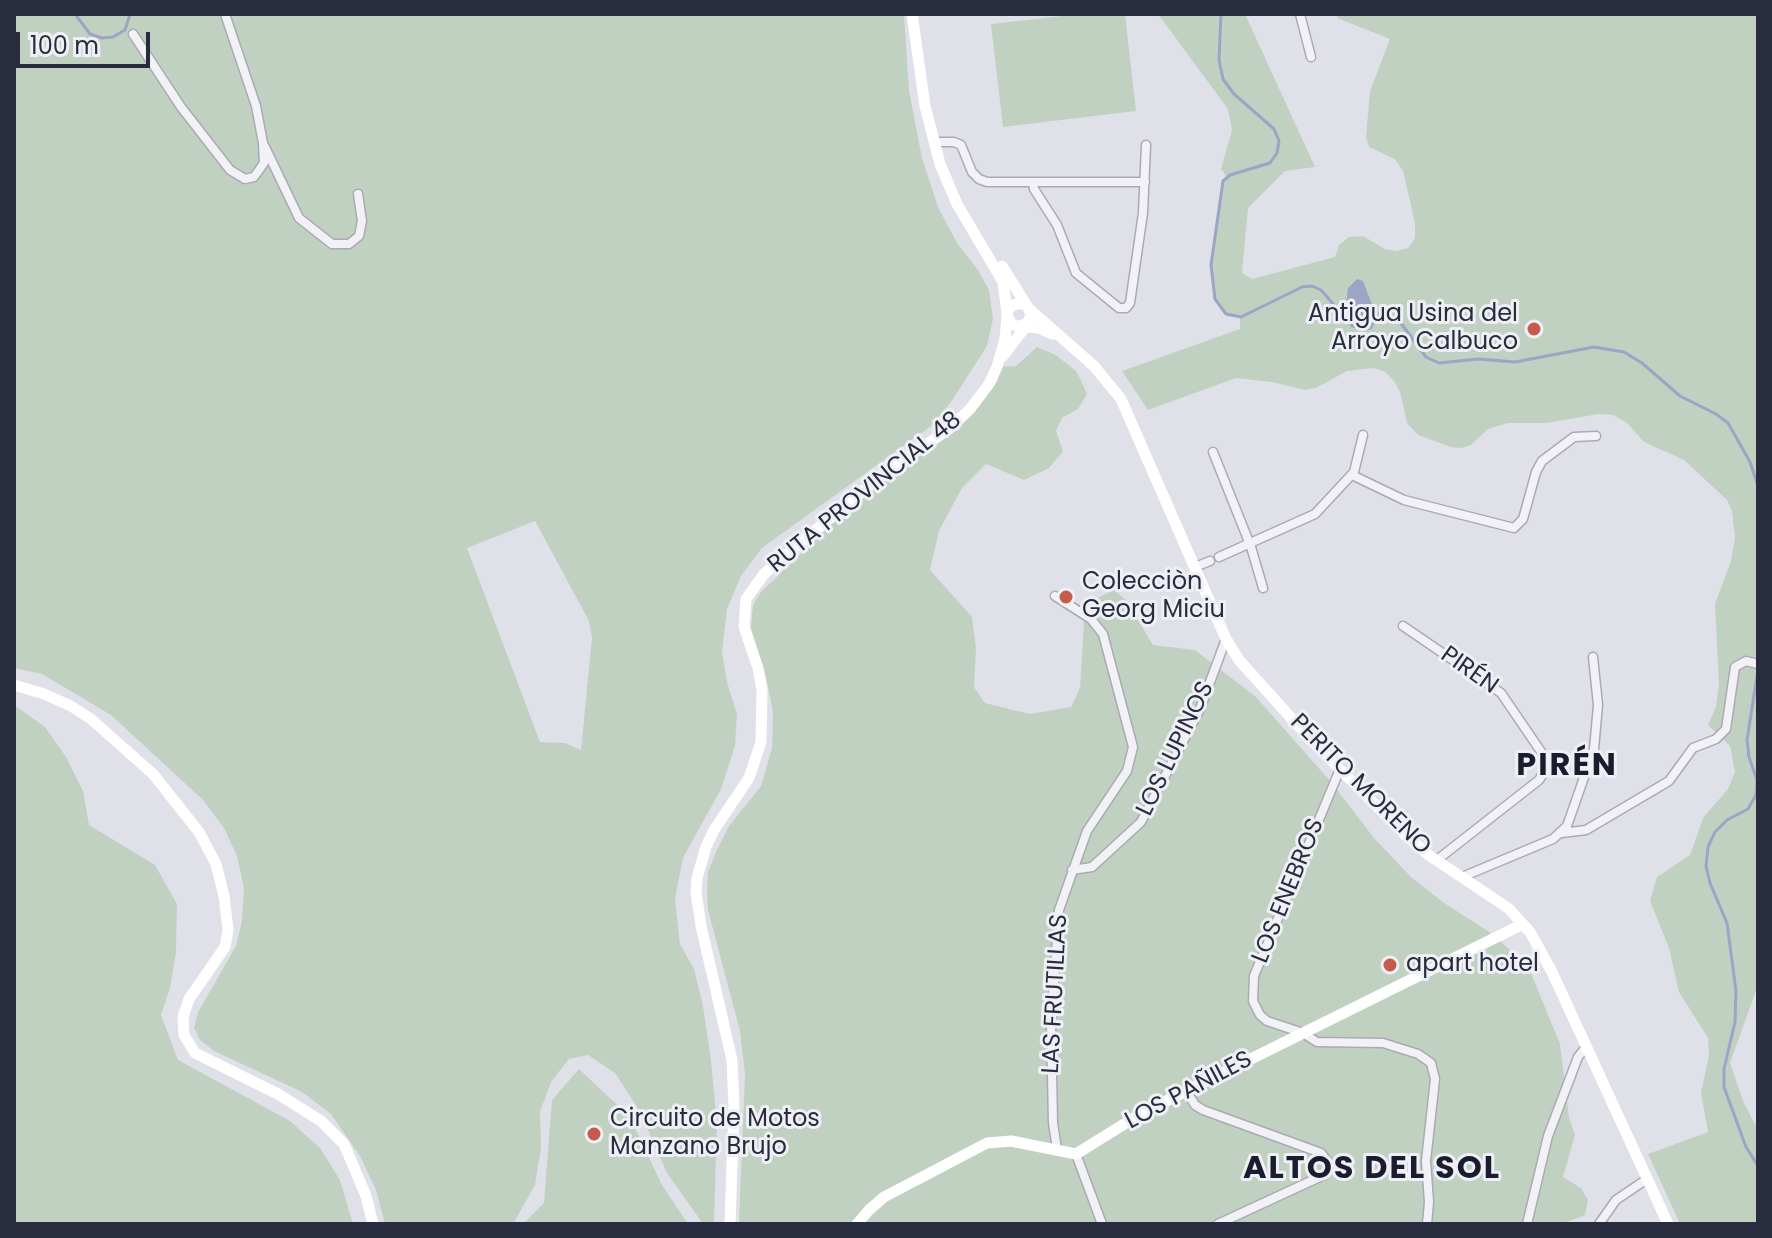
<!DOCTYPE html>
<html>
<head>
<meta charset="utf-8">
<style>
	body { margin:0 }
	#map { position:relative; width:1772px; height:1238px; overflow:hidden; background:#e0e1e8; font-family:Poppins,sans-serif }
	canvas { display:block }
	.frame { position:absolute; inset:0; border:16px solid #292b3e; pointer-events:none }
	.scale { position:absolute; left:16px; top:32px; width:134px; height:36px; box-sizing:border-box; border:4px solid #292b3e; border-top:0; padding-left:10px; font-size:24px; line-height:28px; white-space:nowrap; color:#292b3e; -webkit-text-stroke:6px #eff0f5; paint-order:stroke }
</style>
</head>
<body>
<div id="map">
<canvas width="1772" height="1238"></canvas>
<div class="frame"></div>
<div class="scale">100 m</div>
</div>
<script>
const g = document.querySelector('canvas').getContext('2d');
g.lineJoin = 'round';
function fillPath(path, color) {
  g.fillStyle = color;
  g.fill(path, 'evenodd');
}
function toPath(rows) {
  const path = new Path2D();
  for (const r of rows) {
    path.moveTo(r[0], r[1]);
    for (let i = 2; i < r.length; i += 2) path.lineTo(r[i], r[i + 1]);
  }
  return path;
}
function strokePath(path, color, width, dash) {
  g.strokeStyle = color;
  g.lineWidth = width;
  g.lineCap = dash ? 'butt' : 'round';
  g.setLineDash(dash || []);
  g.stroke(path);
}
function label(font, color, halo, rows, align = 'center') {
  g.font = font + ' Poppins,sans-serif';
  g.lineWidth = 6;
  g.setLineDash([]);
  g.textBaseline = 'middle';
  g.strokeStyle = halo;
  g.fillStyle = color;
  for (const [text, x, y, turn = 0] of rows) {
    g.save();
    g.translate(x, y);
    g.rotate((+turn || 0) * Math.PI / 180);
    g.textAlign = isNaN(turn) ? turn : align;
    if (halo) g.strokeText(text, 0, 0);
    g.fillText(text, 0, 0);
    g.restore();
  }
}
const green = toPath([
	[14,14,904,14,909,91,922,158,938,207,957,243,978,270,989,290,993,319,987,346,951,402,931,426,762,548,741,576,727,609,722,652,727,682,737,714,735,746,721,789,683,858,675,899,680,944,694,969,703,1006,711,1061,717,1123,714,1224,703,1224,667,1173,639,1110,615,1073,588,1055,569,1059,551,1082,540,1112,541,1148,535,1185,513,1224,385,1224,376,1190,360,1156,331,1114,302,1092,214,1051,200,1040,194,1028,198,1012,236,946,242,921,244,888,237,856,224,828,203,800,111,715,42,674,14,668],
	[535,521,589,621,592,638,581,750,565,743,540,742,467,548],
	[1080,14,1125,14,1136,111,1003,127,991,24],
	[1158,14,1245,14,1315,167,1285,171,1248,208,1242,273,1252,279,1335,257,1339,245,1349,237,1363,236,1385,249,1396,251,1408,248,1415,238,1415,223,1403,171,1395,159,1369,147,1366,137,1370,91,1390,39,1337,18,1338,14,1758,14,1758,985,1730,1063,1743,1101,1758,1130,1758,1224,1680,1224,1648,1154,1708,1132,1701,1093,1709,1055,1708,1038,1679,992,1669,948,1650,901,1657,877,1690,855,1703,818,1728,789,1735,772,1730,746,1708,725,1716,707,1719,684,1715,604,1731,561,1735,537,1732,511,1727,500,1684,460,1644,442,1627,423,1613,415,1599,414,1546,423,1508,423,1488,429,1471,445,1462,448,1451,447,1418,435,1407,423,1400,392,1394,381,1385,372,1374,368,1347,371,1316,388,1305,390,1272,382,1236,378,1148,410,1122,371,1240,329,1240,317,1226,314,1218,305,1211,274,1221,188,1227,177,1221,169,1232,130,1228,109],
	[1037,347,1056,355,1077,372,1087,394,1078,409,1062,418,1056,431,1063,451,1049,468,1024,480,986,464,962,488,939,531,930,570,972,617,976,649,974,687,985,703,1030,714,1071,707,1080,688,1085,604,1114,590,1126,600,1153,645,1195,650,1256,697,1332,783,1374,838,1411,877,1444,903,1491,933,1528,966,1560,1044,1569,1118,1575,1135,1563,1177,1581,1188,1588,1200,1585,1215,1562,1224,739,1224,745,1074,740,1031,708,910,707,889,708,872,716,852,729,826,761,786,772,748,773,712,766,678,751,628,753,605,761,592,886,472,980,405,998,380,997,367,1016,366],
	[14,705,45,727,66,757,83,791,89,825,155,865,177,904,176,952,170,988,161,1015,178,1060,290,1121,320,1148,340,1180,353,1224,14,1224],
	[579,1069,630,1117,662,1185,688,1224,523,1224,544,1203,552,1100]
]);
const water = toPath([
	[1357,279,1363,281,1373,307,1382,316,1376,320,1372,329,1365,331,1351,327,1345,312,1348,288]
]);
const stream = toPath([
	[75,14,90,34,102,38,113,37,125,30,130,14],
	[1221,14,1219,60,1223,79,1234,94,1274,129,1279,141,1277,153,1270,163,1230,175,1223,181,1211,265,1215,299,1226,314,1241,317,1302,287,1312,286,1321,290,1335,306,1349,309],
	[1380,315,1400,322,1426,357,1439,363,1478,359,1515,362,1594,347,1624,352,1642,363,1680,396,1716,414,1728,423,1750,462,1758,486],
	[1758,670,1747,740,1749,757,1757,780,1756,795,1748,809,1727,820,1715,832,1708,847,1706,866,1710,883,1727,923,1736,991,1735,1022,1724,1069,1724,1087,1746,1147,1758,1166]
]);
const street = toPath([
	[1300,14,1311,57],
	[133,34,181,107,230,170,245,179,254,177,264,163,263,143,256,106,225,14],
	[939,142,954,142,961,145,972,172,979,179,987,182,1145,182],
	[265,147,299,218,332,244,349,244,359,236,362,221,358,194],
	[1033,182,1034,189,1057,225,1076,273,1119,308,1126,308,1130,303,1143,213,1146,145],
	[1213,452,1251,547,1263,588],
	[1352,475,1404,500,1514,528,1523,519,1536,472,1542,461,1574,437,1596,436],
	[1219,557,1315,514,1354,472,1363,435],
	[1195,567,1210,561],
	[1055,596,1091,619,1103,634,1133,747,1127,771,1087,831,1059,910,1051,1024,1053,1123,1057,1149],
	[1403,626,1501,693,1546,759,1546,769,1539,780,1437,860],
	[1340,769,1254,976,1253,1001,1260,1015,1267,1021,1303,1033,1317,1042,1383,1043,1418,1054,1431,1063,1435,1079,1426,1161,1429,1202,1427,1224],
	[1562,833,1586,830,1669,781,1693,748,1716,739,1726,729,1735,667,1746,661,1758,664],
	[1072,870,1092,867,1141,822,1200,709,1226,639],
	[1462,877,1553,839,1567,826,1594,749,1598,705,1593,657],
	[1186,1091,1195,1105,1203,1110,1321,1153,1328,1162,1328,1169,1324,1175,1218,1224],
	[1076,1154,1102,1224],
	[1527,1224,1548,1136,1578,1057,1586,1047],
	[1599,1224,1616,1200,1647,1179]
]);
const secondary = toPath([
	[912,14,925,106,940,164,957,204,1003,282,1007,313],
	[1002,266,1027,306],
	[1029,309,1094,366,1121,399,1226,639,1239,660,1311,740,1405,835,1430,856,1508,908,1530,932,1552,972,1668,1224],
	[1020,326,1028,323,1031,314,1027,306,1019,303,1011,306,1008,311,1007,316,1012,324,1017,326,1039,328,1052,334],
	[1003,356,1027,325],
	[14,685,44,694,71,706,91,719,153,774,199,832,216,864,224,896,228,930,225,947,189,999,183,1017,184,1035,195,1053,278,1094,321,1121,344,1144,366,1196,373,1224],
	[730,1224,734,1106,732,1060,701,926,696,892,697,878,706,847,714,830,749,778,761,742,762,690,758,668,744,627,746,599,764,574,807,537,886,472,949,429,970,409,989,384,997,367,1005,339,1007,316],
	[857,1224,869,1210,884,1197,987,1143,1011,1141,1076,1154,1142,1113,1523,924]
]);
const markers = [
	[1534,329,8,"#c65a4b"],
	[1066,597,8,"#c65a4b"],
	[1390,965,8,"#c65a4b"],
	[594,1134,8,"#c65a4b"]
];
const poiNames = [
	["Antigua Usina del",1518,315,"right"],
	["Arroyo Calbuco",1518,343,"right"],
	["Colecciòn",1082,583],
	["Georg Miciu",1082,611],
	["apart hotel",1406,965],
	["Circuito de Motos",610,1120],
	["Manzano Brujo",610,1148]
];
const streetNames = [
	["RUTA PROVINCIAL 48",865,493,-39],
	["PIRÉN",1469,671,35],
	["LOS LUPINOS",1176,749,-64],
	["PERITO MORENO",1360,785,45],
	["LOS ENEBROS",1289,891,-68],
	["LAS FRUTILLAS",1056,994,-87],
	["LOS PAÑILES",1189,1091,-28]
];
const districtNames = [
	["PIRÉN",1567,767],
	["ALTOS DEL SOL",1372,1170]
];
fillPath(green, '#c1d1c1');
fillPath(water, '#9ca5c6');
strokePath(stream, '#9ca5c6', 3);
strokePath(street, '#a9aab5', 11);
strokePath(street, '#f2f2f6', 8);
strokePath(secondary, '#fff', 11);
for (const [x, y, r, color] of markers) {
  const dot = new Path2D();
  dot.arc(x, y, r, 0, 2 * Math.PI);
  g.fillStyle = color;
  g.fill(dot);
  strokePath(dot, '#eff0f5', 3);
}
label('24px', '#292b3e', '#eff0f5', poiNames, 'left');
label('24px', '#292b3e', '#eff0f5', streetNames);
g.letterSpacing = '2px';
label('bold 32px', '#1b1d2f', '#eff0f5', districtNames);
g.letterSpacing = '0px';
</script>
</body>
</html>
